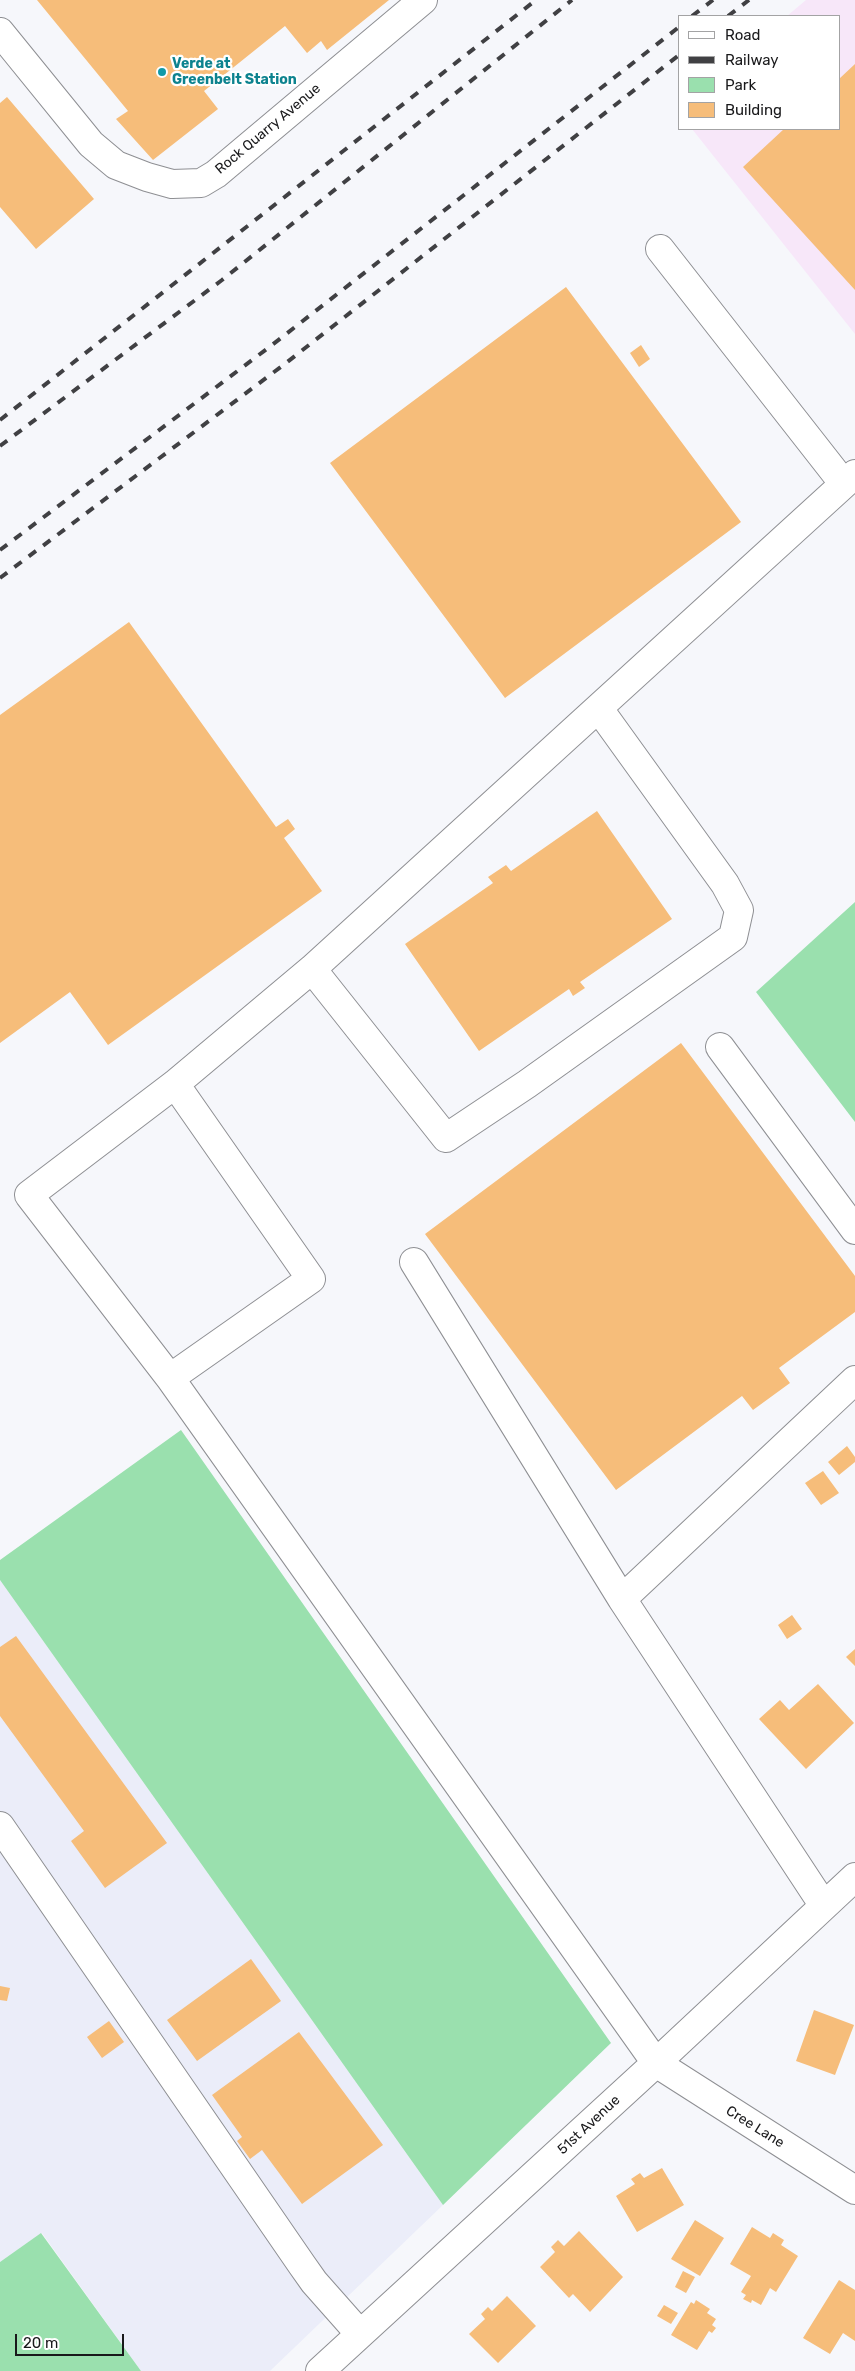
<!DOCTYPE html>
<html>
<head>
<meta charset="utf-8">
<style>
	body { margin:0 }
	#map { position:relative; width:855px; height:2371px; overflow:hidden; background:#f6f7fb; font-family:Rubik,sans-serif }
	canvas { display:block }
	.legend { position:absolute; left:678px; top:15px; width:162px; height:115px; box-sizing:border-box; background:#fff; border:1px solid #a3a3a4; margin:0; padding:6px 9px; list-style:none; font-size:15px; color:#19191b }
	.legend li { display:flex; align-items:center; gap:10px; height:25px }
	.legend b { width:25px; border:1px solid #a3a3a4 }
	.scale { position:absolute; left:15px; top:2334px; width:109px; height:22px; box-sizing:border-box; border:2px solid #19191b; border-top:0; padding-left:6px; font-size:15px; line-height:18px; white-space:nowrap; color:#19191b; -webkit-text-stroke:4px #fff; paint-order:stroke }
</style>
</head>
<body>
<div id="map">
<canvas width="855" height="2371"></canvas>
<ul class="legend">
<li><b style="height:6px;background:#fff"></b>Road</li>
<li><b style="height:6px;background:#404043"></b>Railway</li>
<li><b style="height:14px;background:#9ae0ae"></b>Park</li>
<li><b style="height:14px;background:#f6bd7a"></b>Building</li>
</ul>
<div class="scale">20 m</div>
</div>
<script>
const g = document.querySelector('canvas').getContext('2d');
g.lineJoin = 'round';
function fillPath(path, color) {
  g.fillStyle = color;
  g.fill(path, 'evenodd');
}
function toPath(rows) {
  const path = new Path2D();
  for (const r of rows) {
    path.moveTo(r[0], r[1]);
    for (let i = 2; i < r.length; i += 2) path.lineTo(r[i], r[i + 1]);
  }
  return path;
}
function strokePath(path, color, width, dash) {
  g.strokeStyle = color;
  g.lineWidth = width;
  g.lineCap = dash ? 'butt' : 'round';
  g.setLineDash(dash || []);
  g.stroke(path);
}
function label(font, color, halo, rows, align = 'center') {
  g.font = font + ' Rubik,sans-serif';
  g.lineWidth = 4.5;
  g.setLineDash([]);
  g.textBaseline = 'middle';
  g.strokeStyle = halo;
  g.fillStyle = color;
  for (const [text, x, y, turn = 0] of rows) {
    g.save();
    g.translate(x, y);
    g.rotate((+turn || 0) * Math.PI / 180);
    g.textAlign = isNaN(turn) ? turn : align;
    if (halo) g.strokeText(text, 0, 0);
    g.fillText(text, 0, 0);
    g.restore();
  }
}
const commercial = toPath([
	[806,0,855,0,855,334,692,129,839,129,839,16,787,16]
]);
const built = toPath([
	[0,1580,443,2205,270,2371,141,2371,42,2233,0,2262]
]);
const green = toPath([
	[855,902,855,1122,756,992],
	[181,1430,611,2043,443,2205,0,1580,0,1560],
	[41,2233,141,2371,0,2371,0,2262]
]);
const building = toPath([
	[37,0,389,0,327,50,321,41,307,53,285,26,204,91,218,109,153,160,116,119,128,111],
	[855,64,855,290,743,167,784,129,839,129,839,79],
	[7,97,94,199,36,249,0,207,0,103],
	[566,287,741,522,505,698,330,463],
	[641,345,650,359,639,367,630,353],
	[129,622,276,827,288,819,295,829,284,838,322,891,108,1045,70,992,0,1043,0,715],
	[597,811,672,919,580,982,585,988,573,996,569,989,479,1051,405,944,493,883,488,877,506,865,511,871],
	[681,1043,855,1276,855,1312,779,1368,790,1383,753,1410,742,1396,616,1490,425,1234],
	[847,1446,855,1457,855,1462,839,1475,828,1462],
	[823,1471,839,1493,821,1505,805,1483],
	[792,1615,802,1629,787,1639,778,1625],
	[16,1636,167,1843,105,1888,71,1841,84,1831,0,1716,0,1647],
	[855,1649,855,1666,846,1657],
	[818,1684,854,1723,806,1769,759,1719,780,1700,789,1710],
	[251,1959,281,2001,197,2061,167,2020],
	[0,1986,10,1988,7,2001,0,2000],
	[814,2010,854,2025,835,2075,796,2061],
	[109,2021,124,2042,102,2058,87,2037],
	[299,2032,383,2145,302,2204,262,2150,250,2159,237,2141,242,2137,212,2095],
	[662,2168,684,2205,637,2232,616,2196,635,2184,631,2179,640,2173,644,2178],
	[695,2220,724,2238,700,2276,671,2259],
	[752,2227,770,2238,773,2233,784,2240,781,2245,798,2256,776,2292,770,2288,761,2305,752,2300,751,2303,743,2299,746,2295,741,2292,751,2276,730,2264],
	[579,2231,623,2277,590,2312,573,2294,569,2298,540,2267,555,2252,551,2247,558,2240,564,2246],
	[683,2271,695,2277,686,2293,675,2287],
	[839,2280,855,2290,855,2341,843,2333,830,2354,803,2338],
	[507,2296,536,2326,498,2363,469,2334,485,2319,481,2314,488,2307,492,2311],
	[696,2300,710,2309,707,2313,716,2319,712,2325,716,2328,712,2333,709,2331,697,2350,671,2335,691,2302,694,2304],
	[664,2305,678,2313,671,2324,657,2316]
]);
const minor = toPath([
	[0,32,91,144,116,165,147,177,172,184,201,183,216,174,423,0],
	[660,249,844,484],
	[855,474,312,969,175,1084,29,1195,170,1378,656,2063,855,2190],
	[312,969,446,1138,527,1084,733,937,739,910,725,884,599,709],
	[720,1047,855,1230],
	[414,1262,622,1599,824,1906],
	[170,1378,311,1279,175,1084],
	[622,1599,855,1380],
	[0,1826,302,2265,314,2282,360,2334],
	[320,2371,656,2063,855,1877]
]);
const rail = toPath([
	[692,16,713,0],
	[728,16,749,0],
	[0,420,536,0],
	[0,446,222,280,572,0],
	[0,550,272,345,679,27],
	[0,578,286,363,679,55]
]);
const markers = [
	[162,72,5,"#0f9aa8"]
];
const cultureNames = [
	["Verde at",172,64],
	["Greenbelt Station",172,80]
];
const streetNames = [
	["Rock Quarry Avenue",268,129,-40],
	["51st Avenue",589,2125,-43],
	["Cree Lane",755,2127,32]
];
fillPath(commercial, '#f7e7f9');
fillPath(built, '#ebedf9');
fillPath(green, '#9ae0ae');
fillPath(building, '#f6bd7a');
strokePath(minor, '#8e8f93', 30);
strokePath(minor, '#fff', 28);
strokePath(rail, '#404043', 4, [9, 9]);
for (const [x, y, r, color] of markers) {
  const dot = new Path2D();
  dot.arc(x, y, r, 0, 2 * Math.PI);
  g.fillStyle = color;
  g.fill(dot);
  strokePath(dot, '#fff', 2);
}
label('bold 14px', '#0d838f', '#fff', cultureNames, 'left');
label('14px', '#19191b', '#fff', streetNames);
</script>
</body>
</html>
